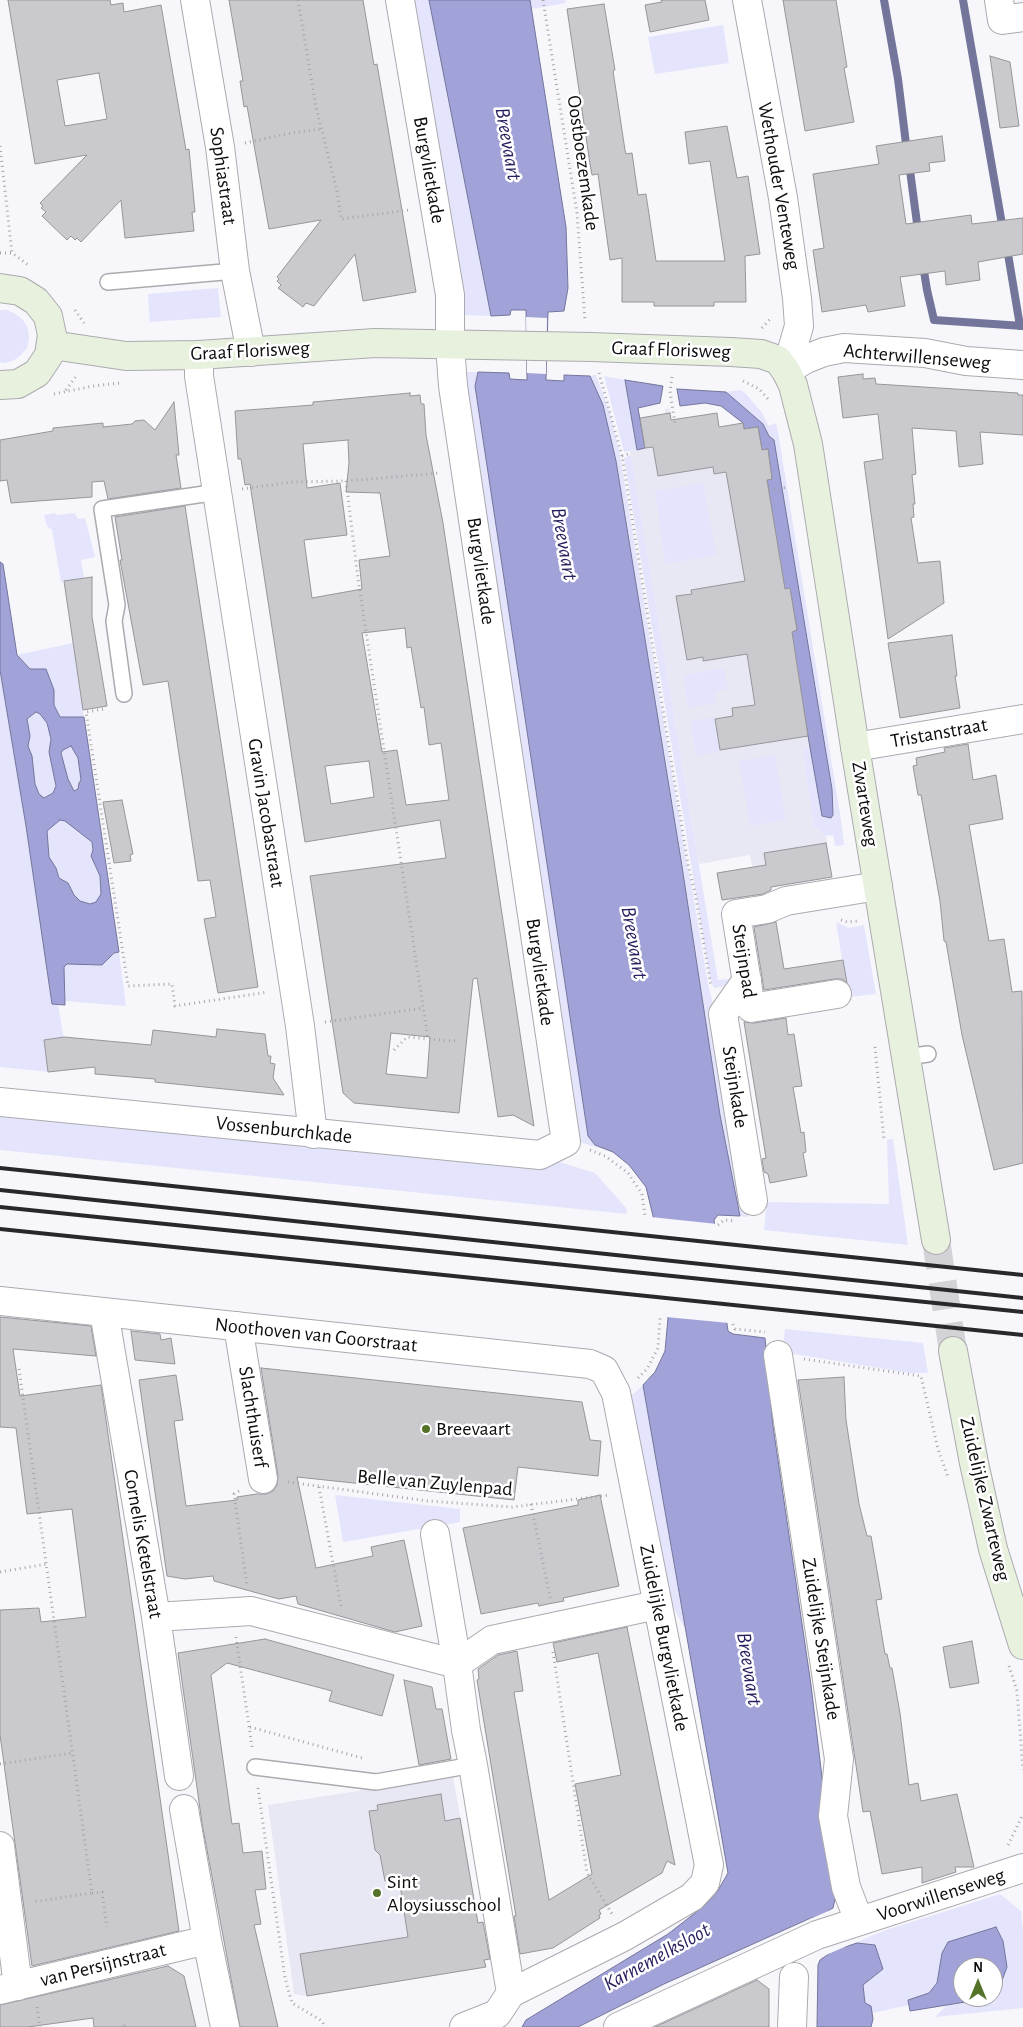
<!DOCTYPE html>
<html>
<head>
<meta charset="utf-8">
<style>
	body { margin:0 }
	#map { position:relative; width:1023px; height:2027px; overflow:hidden; background:#f6f6fb; font-family:"Alegreya Sans",sans-serif }
	canvas { display:block }
	.north { position:absolute; left:953px; top:1957px; width:50px; height:50px; box-sizing:border-box; background:#fff; border:1px solid #9e9e9f; border-radius:50%; rotate:0deg; font-size:14px; font-weight:700; line-height:20px; text-align:center; color:#0c0c0e }
	.north::after { content:''; display:block; margin:auto; width:18px; height:22px; background:#547328; clip-path:polygon(50% 0,100% 100%,50% 72%,0 100%) }
</style>
</head>
<body>
<div id="map">
<canvas width="1023" height="2027"></canvas>
<div class="north">N</div>
</div>
<script>
const g = document.querySelector('canvas').getContext('2d');
g.lineJoin = 'round';
function fillPath(path, color) {
  g.fillStyle = color;
  g.fill(path, 'evenodd');
}
function toPath(rows) {
  const path = new Path2D();
  for (const r of rows) {
    path.moveTo(r[0], r[1]);
    for (let i = 2; i < r.length; i += 2) path.lineTo(r[i], r[i + 1]);
  }
  return path;
}
function strokePath(path, color, width, dash) {
  g.strokeStyle = color;
  g.lineWidth = width;
  g.lineCap = dash ? 'butt' : 'round';
  g.setLineDash(dash || []);
  g.stroke(path);
}
function label(font, color, halo, rows, align = 'center') {
  g.font = font + ' "Alegreya Sans",sans-serif';
  g.lineWidth = 5;
  g.setLineDash([]);
  g.textBaseline = 'middle';
  g.strokeStyle = halo;
  g.fillStyle = color;
  for (const [text, x, y, turn = 0] of rows) {
    g.save();
    g.translate(x, y);
    g.rotate((+turn || 0) * Math.PI / 180);
    g.textAlign = isNaN(turn) ? turn : align;
    if (halo) g.strokeText(text, 0, 0);
    g.fillText(text, 0, 0);
    g.restore();
  }
}
const built = toPath([
	[669,408,672,424,682,418,717,413,719,427,758,427,768,449,772,479,767,480,785,585,790,588,797,630,792,632,811,747,802,749,814,827,826,836,832,877,757,889,750,855,699,864,630,451,645,448,640,418,665,414,665,409],
	[453,1776,486,1967,307,1996,294,1994,268,1805]
]);
const green = toPath([
	[407,0,429,0,491,316,462,315],
	[530,0,565,0,566,3,531,9],
	[723,25,729,63,655,74,648,37],
	[218,288,221,317,150,322,148,294],
	[0,310,7,310,16,314,23,320,28,328,29,338,27,348,21,355,13,361,3,363,0,362],
	[460,372,478,372,475,386,588,1136,595,1145,613,1152,579,1142],
	[596,375,610,413,620,455,687,865,692,888,708,984,716,1017,739,1185,748,1217,740,1216,720,1115,681,860,616,461,603,405,590,376],
	[604,376,625,380,637,450,624,452],
	[741,390,747,395,762,413,769,426,776,423,778,432,841,820,844,845,835,846,833,835,826,836,814,827,802,749,811,747,822,816,833,815,830,791,769,436,763,424,726,392],
	[631,455,718,980,738,978,738,984,714,988,711,982,709,972,624,458],
	[703,483,717,555,665,564,655,491],
	[55,513,56,515,75,513,78,519,85,518,95,557,81,560,84,578,61,582,52,530,47,526,44,515],
	[73,643,84,717,60,717,54,705,53,695,17,655],
	[724,668,728,689,714,692,716,703,688,708,683,675],
	[0,670,26,826,52,1004,58,1004,69,1070,49,1072,0,1067],
	[36,712,40,714,47,723,51,739,49,752,56,786,53,793,44,798,39,794,35,784,32,756,28,746,30,736,27,719],
	[715,717,720,752,696,756,690,721],
	[70,746,78,758,81,780,78,789,74,791,68,779,61,753,62,750],
	[775,755,786,820,750,826,739,761],
	[60,820,65,820,92,842,95,866,100,876,101,894,96,902,90,904,80,901,74,895,68,883,59,878,56,868,49,857,47,831],
	[836,922,849,928,864,925,876,994,848,997],
	[119,952,126,1006,65,1001,64,967,67,964,102,965,114,953],
	[0,1109,553,1160,595,1173,626,1208,627,1214,0,1150],
	[893,1139,908,1245,764,1230,767,1202,889,1204,887,1140],
	[785,1329,923,1343,928,1373,910,1373,788,1353,783,1347],
	[643,1385,685,1629,673,1607,629,1398],
	[335,1495,460,1509,460,1522,343,1542],
	[1000,1894,1021,1911,1023,1933,1023,2008,935,2017,947,2005,996,1997,1007,1967,942,1953,937,1983,929,1993,908,2000,909,2005,872,2013,871,2006,865,2003,863,1985,883,1969,845,1947,886,1930]
]);
const water = toPath([
	[429,0,530,0,566,227,568,288,564,311,548,312,546,380,564,381,564,375,590,376,603,405,616,461,681,860,720,1115,740,1216,718,1215,714,1220,727,1324,728,1331,733,1334,765,1338,773,1426,811,1685,836,1895,833,1908,828,1911,845,1947,857,1943,875,1945,883,1969,863,1985,865,2003,871,2006,873,2019,871,2027,817,2027,818,1965,820,1960,830,1953,813,1917,664,1984,578,2027,522,2027,526,2020,668,1934,704,1906,717,1892,728,1873,643,1385,655,1372,665,1351,668,1318,653,1216,646,1187,629,1165,613,1152,595,1145,588,1136,475,386,478,372,509,373,510,379,527,380,526,310,511,310,510,315,491,316,429,0],
	[625,380,663,386,660,403,638,408,645,448,637,450,625,380],
	[677,389,726,392,763,424,769,436,774,440,832,789,833,815,831,818,822,816,808,736,791,632,797,630,790,589,784,589,767,480,772,479,768,449,762,450,758,427,744,429,743,423,721,406,705,403,680,406,677,389],
	[0,562,3,564,17,655,30,669,46,669,54,690,54,705,60,717,84,717,119,952,114,953,102,965,67,964,64,967,65,1005,52,1004,26,826,0,670,0,562],
	[36,712,40,714,47,723,51,739,49,752,56,786,53,793,44,798,39,794,35,784,32,756,28,746,30,736,27,719,36,712],
	[71,746,78,758,81,780,79,783,78,789,74,791,68,779,61,753,63,750,71,746],
	[60,820,65,821,92,842,93,850,91,856,100,876,101,894,96,902,90,904,80,901,74,895,68,883,59,878,56,868,49,857,47,831,60,820],
	[996,1927,1003,1941,1007,1967,996,1997,910,2011,908,2000,929,1993,937,1983,942,1953,948,1942,996,1927],
	[963,1967,993,1967,993,1997,963,1997,963,1967]
]);
const pier = toPath([
	[526,317,547,318,546,374,527,373],
	[651,1217,717,1224,729,1323,666,1317],
	[833,1909,834,1911,831,1912,846,1944,849,1945,826,1955,827,1952,810,1919]
]);
const stream = toPath([
	[884,0,898,79,907,152],
	[963,0,1003,230],
	[909,163,918,231],
	[1007,248,1020,326],
	[923,265,927,290,934,320,1023,326]
]);
const building = toPath([
	[8,0,110,0,111,5,123,3,124,12,161,5,186,150,189,149,195,212,192,212,194,231,125,238,121,200,81,242,77,238,75,240,71,236,67,240,42,216,46,212,41,208,43,206,40,203,87,155,35,164,8,0],
	[99,73,107,119,65,126,57,80,99,73],
	[229,0,363,0,374,65,377,64,416,292,363,301,355,254,314,306,306,303,303,307,278,288,281,285,277,281,279,279,277,277,321,220,269,229,247,106,244,107,240,81,243,81,229,0],
	[661,0,705,0,709,20,650,32,645,5,662,2,661,0],
	[783,0,836,0,847,67,844,68,854,122,805,131,783,0],
	[604,4,615,70,613,71,625,150,626,154,632,153,638,195,646,194,656,261,725,261,710,161,689,164,685,132,727,126,737,178,748,176,760,254,745,256,746,302,714,302,714,306,654,306,654,302,622,302,622,258,610,260,598,174,592,175,590,164,567,9,604,4],
	[990,56,1010,62,1019,126,1000,128,990,56],
	[942,136,945,161,929,163,930,171,899,175,906,224,971,215,972,224,1023,218,1023,254,978,262,980,280,946,285,945,271,900,277,905,306,868,312,866,305,822,312,813,250,824,248,813,174,879,164,876,146,942,136],
	[863,374,863,379,875,378,876,384,1018,393,1018,395,1023,395,1023,435,980,432,983,464,959,467,956,431,912,428,916,474,912,475,915,504,913,504,914,517,911,518,918,563,940,561,944,603,888,639,864,462,883,459,878,414,843,418,838,377,863,374],
	[410,393,410,396,420,395,421,404,424,404,426,435,443,523,534,1126,513,1115,498,1117,477,978,473,979,459,1113,354,1103,343,1093,310,876,446,858,440,820,305,842,250,484,245,485,241,459,238,459,235,411,313,405,313,402,410,393],
	[348,440,349,463,346,492,380,493,390,556,359,560,362,589,312,598,304,540,347,535,340,483,307,488,303,444,348,440],
	[405,628,407,648,411,647,421,708,424,707,429,745,441,743,449,800,406,805,397,750,382,752,362,633,405,628],
	[369,761,374,797,331,804,325,766,369,761],
	[391,1033,430,1037,427,1078,386,1074,391,1033],
	[174,402,179,455,176,455,181,488,108,499,104,481,92,482,92,497,11,503,7,480,0,481,0,440,53,431,53,428,103,423,103,427,132,424,135,421,144,420,155,430,174,402],
	[670,413,671,420,717,413,719,427,743,423,744,429,758,427,762,450,768,449,772,479,767,480,785,589,790,588,797,630,792,632,808,736,720,750,715,719,733,716,732,708,755,705,747,654,703,661,703,657,687,660,676,596,692,594,691,590,745,581,726,472,714,474,713,467,658,476,653,447,645,448,640,418,670,413],
	[185,506,258,987,218,993,204,919,216,917,210,880,198,881,168,681,143,685,120,560,122,560,115,517,185,506],
	[92,577,92,617,107,706,83,710,64,581,92,577],
	[952,635,957,676,955,676,960,708,900,718,888,643,952,635],
	[968,744,973,780,996,775,1003,819,969,825,989,941,1004,939,1012,992,1022,991,1023,1163,994,1170,962,1035,946,942,944,941,940,901,921,795,918,795,913,766,917,765,916,758,945,752,944,748,968,744],
	[122,800,133,854,130,855,131,861,114,863,103,802,122,800],
	[826,843,832,877,771,887,771,890,763,894,722,900,717,873,766,865,764,853,826,843],
	[776,922,784,969,843,960,847,983,842,979,834,979,764,990,754,927,776,922],
	[786,1018,788,1035,794,1034,802,1086,793,1087,801,1133,804,1132,806,1152,803,1153,807,1176,770,1183,768,1174,764,1172,762,1159,766,1158,744,1022,754,1023,786,1018],
	[217,1029,265,1034,268,1056,271,1056,270,1063,275,1064,273,1078,284,1095,175,1084,155,1082,155,1079,95,1074,95,1067,48,1072,44,1040,64,1037,151,1045,153,1030,216,1037,217,1029],
	[0,1317,91,1326,96,1356,13,1349,20,1396,101,1385,179,1931,32,1966,0,1735,0,1610,39,1608,41,1622,86,1617,72,1509,27,1514,16,1428,0,1427,0,1317],
	[131,1331,160,1334,161,1340,171,1338,175,1364,135,1360,131,1331],
	[261,1368,582,1402,590,1440,601,1441,598,1476,518,1467,514,1500,297,1477,316,1568,373,1556,371,1547,404,1540,422,1626,395,1632,298,1604,296,1596,279,1599,214,1581,213,1576,185,1579,167,1576,139,1380,176,1375,183,1420,174,1421,186,1506,237,1500,237,1497,257,1494,266,1494,273,1491,277,1485,278,1476,261,1368],
	[844,1377,846,1420,859,1504,867,1536,871,1536,882,1599,876,1600,885,1654,887,1654,890,1668,892,1668,900,1713,909,1785,918,1783,921,1801,957,1794,974,1867,955,1867,956,1872,922,1883,922,1867,882,1874,870,1811,863,1812,798,1380,844,1377],
	[600,1495,619,1586,563,1598,564,1601,548,1604,539,1606,538,1603,481,1614,463,1528,578,1505,578,1500,600,1495],
	[627,1627,675,1865,667,1861,662,1873,599,1910,601,1914,599,1915,600,1918,553,1948,520,1954,514,1916,516,1916,477,1680,479,1679,478,1669,498,1655,517,1651,523,1691,514,1692,549,1900,592,1874,575,1784,621,1775,598,1653,557,1662,553,1643,627,1627],
	[265,1639,394,1675,382,1716,329,1701,332,1691,227,1663,211,1675,232,1824,239,1823,243,1853,262,1851,266,1889,255,1890,261,1924,254,1925,278,2027,240,2027,202,1823,178,1653,265,1639],
	[972,1641,979,1683,950,1688,943,1647,972,1641],
	[404,1680,432,1687,436,1709,442,1709,451,1759,419,1765,404,1680],
	[441,1794,445,1821,460,1818,478,1923,483,1922,490,1959,484,1960,486,1967,307,1996,300,1954,408,1937,399,1878,385,1881,380,1855,375,1850,369,1811,378,1810,377,1805,441,1794],
	[168,1966,184,1976,196,2027,94,2027,93,2018,28,2027,0,2027,0,2005,168,1966],
	[757,1980,769,1989,769,2027,655,2027,757,1980]
]);
const secondaryTunnel = toPath([
	[936,1240,953,1351]
]);
const path = toPath([
	[298,0,316,107,337,191,341,219,409,210],
	[543,0,577,213,585,321],
	[245,143,291,133,320,129],
	[0,146,12,253],
	[0,253,12,253,28,265],
	[75,310,84,323],
	[762,328,771,318],
	[599,373,622,456,688,865,695,892,711,986],
	[672,377,670,391,675,424],
	[743,381,759,389,768,399],
	[66,390,77,375],
	[54,394,93,386,120,383],
	[622,456,631,453],
	[346,481,358,579,428,1039,455,1041],
	[242,489,292,482,346,481,440,473],
	[769,490,788,487],
	[103,709,86,712,128,986,172,984,175,1006,268,992],
	[841,920,847,922,857,921],
	[325,1022,424,1008],
	[875,1047,884,1140],
	[394,1050,407,1037,428,1039],
	[590,1150,605,1156,628,1173,642,1194,645,1216],
	[718,1225,724,1220,736,1221],
	[733,1324,735,1329,765,1332],
	[804,1359,921,1376,938,1449,948,1477],
	[19,1369,92,1893,33,1902],
	[638,1378,647,1369,658,1348,660,1318],
	[288,1482,428,1501,512,1507,609,1495],
	[319,1487,341,1607],
	[239,1491,234,1494,247,1585],
	[531,1504,551,1602],
	[0,1572,47,1564],
	[236,1637,252,1747],
	[553,1652,587,1873,612,1914],
	[1009,1666,1017,1691,1023,1770],
	[250,1727,362,1758],
	[0,1764,73,1753],
	[258,1788,285,1978,292,2003,322,2021,325,2027],
	[1008,1845,1023,1814],
	[92,1893,102,1892,107,1927],
	[37,2007,40,2027],
	[124,2025,125,2027]
]);
const lane = toPath([
	[108,282,235,271],
	[124,694,114,621,117,605,102,509,218,492],
	[906,1057,928,1054],
	[255,1767,376,1782,473,1765]
]);
const street = toPath([
	[195,0,220,147,235,271,251,352],
	[747,0,783,198,797,298,799,326,786,371],
	[999,0,1002,20,1023,17],
	[199,355,199,376,300,1026,313,1134],
	[786,371,806,359,824,352,844,348,925,353,966,361,1023,365],
	[855,747,1023,719],
	[747,980,723,1014,753,1201],
	[837,994,751,1008,736,914,767,909,786,901,878,886],
	[0,1102,540,1155,566,1142,453,386,450,345,450,295,400,0],
	[0,1301,590,1364,604,1370,616,1393,709,1865,705,1883,692,1897,625,1936,511,1993,497,2014,464,2027],
	[104,1312,156,1617,179,1776],
	[238,1326,263,1479],
	[778,1355,839,1759,833,1816,846,1887,859,1921],
	[435,1534,457,1664,466,1730,473,1765,511,1993],
	[156,1617,251,1611,457,1664,492,1640,657,1605],
	[184,1809,207,1940,225,2027],
	[0,1846,18,1986],
	[0,1990,207,1940],
	[618,2027,817,1935,1023,1868],
	[792,2027,794,1977]
]);
const secondary = toPath([
	[0,288,20,291,36,301,48,316,52,335,49,355,37,373,18,384,0,385],
	[52,345,126,356,199,355,375,343,591,347,731,352,761,354,778,360,786,371,793,385,808,444,855,747,936,1240],
	[953,1351,974,1463,993,1549,1023,1645]
]);
const rail = toPath([
	[0,1168,1023,1275],
	[0,1190,1023,1298],
	[0,1207,1023,1312],
	[0,1229,1023,1335]
]);
const markers = [
	[426,1429,5,"#547328"],
	[377,1893,5,"#547328"]
];
const streetNames = [
	["Oostboezemkade",583,163,82],
	["Burgvlietkade",429,170,80],
	["Sophiastraat",223,176,82],
	["Wethouder Venteweg",779,186,80],
	["Graaf Florisweg",671,350,2],
	["Graaf Florisweg",250,351,-3],
	["Achterwillenseweg",917,357,5],
	["Burgvlietkade",481,571,82],
	["Tristanstraat",939,733,-10],
	["Zwarteweg",865,804,81],
	["Gravin Jacobastraat",266,813,81],
	["Steijnpad",744,961,81],
	["Burgvlietkade",540,972,82],
	["Steijnkade",735,1087,81],
	["Vossenburchkade",284,1130,6],
	["Noothoven van Goorstraat",316,1335,6],
	["Slachthuiserf",253,1417,81],
	["Belle van Zuylenpad",435,1483,5],
	["Zuidelijke Zwarteweg",985,1499,77],
	["Cornelis Ketelstraat",143,1544,80],
	["Zuidelijke Burgvlietkade",664,1638,79],
	["Zuidelijke Steijnkade",821,1639,81],
	["Voorwillenseweg",941,1895,-18],
	["van Persijnstraat",103,1965,-14]
];
const poiNames = [
	["Breevaart",436,1429],
	["Sint",387,1882],
	["Aloysiusschool",387,1905]
];
const waterNames = [
	["Breevaart",508,144,80],
	["Breevaart",564,544,80],
	["Breevaart",634,943,80],
	["Breevaart",749,1669,81],
	["Karnemelksloot",657,1957,-29]
];
fillPath(built, '#e8e8f4');
fillPath(green, '#e4e5fc');
fillPath(water, '#a1a2d8');
strokePath(water, '#74759b', 1);
fillPath(pier, '#f6f6fb');
strokePath(stream, '#74759b', 8);
fillPath(building, '#c9c9ce');
strokePath(building, '#96969a', 1);
strokePath(secondaryTunnel, '#d3d3d7', 28, [28, 14]);
strokePath(lane, '#ababaf', 18);
strokePath(street, '#ababaf', 30);
strokePath(secondary, '#ababaf', 30);
strokePath(path, '#a6a6aa', 3, [1, 4]);
strokePath(lane, '#fff', 15);
strokePath(street, '#fff', 28);
strokePath(secondary, '#e8f1de', 28);
strokePath(rail, '#28282b', 4);
for (const [x, y, r, color] of markers) {
  const dot = new Path2D();
  dot.arc(x, y, r, 0, 2 * Math.PI);
  g.fillStyle = color;
  g.fill(dot);
  strokePath(dot, '#fff', 2);
}
label('20px', '#0c0c0e', '#fff', streetNames);
label('20px', '#0c0c0e', '#fff', poiNames, 'left');
label('italic 21px', '#292160', '#fff', waterNames);
</script>
</body>
</html>
